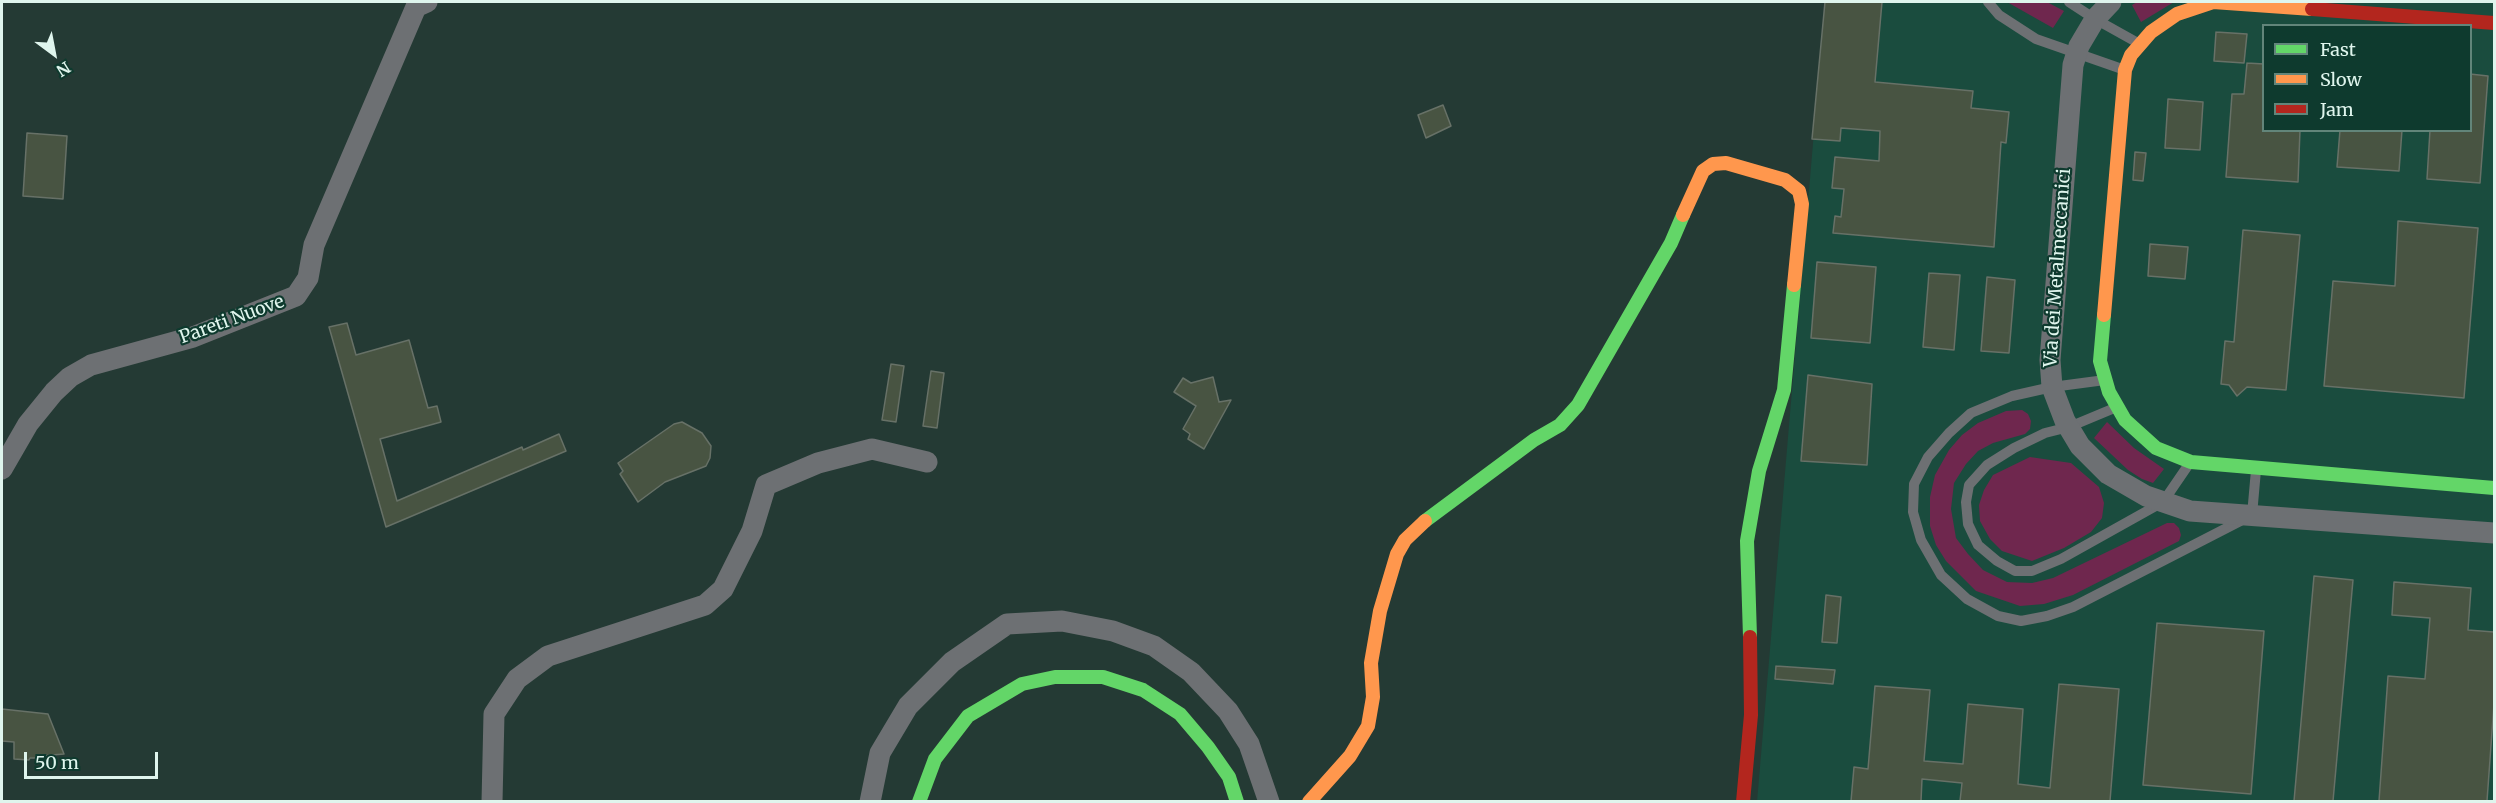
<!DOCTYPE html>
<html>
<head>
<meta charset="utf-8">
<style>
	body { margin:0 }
	#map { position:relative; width:2496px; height:803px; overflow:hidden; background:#243a34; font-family:Merriweather,serif }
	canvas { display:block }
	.frame { position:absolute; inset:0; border:3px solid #dff5ed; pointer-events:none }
	.legend { position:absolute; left:2262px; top:24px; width:210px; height:108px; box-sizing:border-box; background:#0e3a2e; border:2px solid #62857a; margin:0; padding:8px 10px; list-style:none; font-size:18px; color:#dff5ed }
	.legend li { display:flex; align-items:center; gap:12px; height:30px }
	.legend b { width:30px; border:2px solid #62857a }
	.north { position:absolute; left:24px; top:24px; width:60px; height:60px; -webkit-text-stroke:4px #0e3a2e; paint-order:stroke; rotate:148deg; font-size:16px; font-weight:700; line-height:24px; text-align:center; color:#dff5ed }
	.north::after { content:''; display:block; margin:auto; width:21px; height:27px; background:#dff5ed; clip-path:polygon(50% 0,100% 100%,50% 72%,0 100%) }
	.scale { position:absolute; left:24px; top:752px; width:134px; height:27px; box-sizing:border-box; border:3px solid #dff5ed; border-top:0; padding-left:8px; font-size:18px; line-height:21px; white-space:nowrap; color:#dff5ed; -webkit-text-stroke:4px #0e3a2e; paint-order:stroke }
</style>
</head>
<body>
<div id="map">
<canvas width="2496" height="803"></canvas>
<div class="frame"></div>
<ul class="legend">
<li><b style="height:8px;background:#63d668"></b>Fast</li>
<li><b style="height:8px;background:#ff974d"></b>Slow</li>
<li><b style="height:8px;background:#b3261e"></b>Jam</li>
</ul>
<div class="north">N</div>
<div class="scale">50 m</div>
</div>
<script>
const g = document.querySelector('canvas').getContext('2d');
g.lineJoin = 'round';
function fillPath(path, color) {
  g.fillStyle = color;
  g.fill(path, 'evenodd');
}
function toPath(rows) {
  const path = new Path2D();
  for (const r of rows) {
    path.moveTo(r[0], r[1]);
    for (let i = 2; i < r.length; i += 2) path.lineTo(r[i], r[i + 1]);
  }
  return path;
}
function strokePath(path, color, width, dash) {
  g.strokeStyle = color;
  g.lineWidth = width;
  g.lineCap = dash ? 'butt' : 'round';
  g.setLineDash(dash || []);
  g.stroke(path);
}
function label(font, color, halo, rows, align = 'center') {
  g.font = font + ' Merriweather,serif';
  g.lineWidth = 4.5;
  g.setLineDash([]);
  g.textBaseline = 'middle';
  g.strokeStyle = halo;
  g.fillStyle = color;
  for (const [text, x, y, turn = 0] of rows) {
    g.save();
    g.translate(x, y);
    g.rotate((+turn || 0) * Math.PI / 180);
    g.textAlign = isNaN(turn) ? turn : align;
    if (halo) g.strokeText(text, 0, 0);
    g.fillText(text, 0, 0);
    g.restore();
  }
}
const built = toPath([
	[1825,2,2494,2,2494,801,1757,802],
	[2264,26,2470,26,2470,130,2264,130]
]);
const green = toPath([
	[2007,2,2047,2,2064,11,2053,28],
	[2137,2,2174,2,2141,22,2132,5],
	[2022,410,2028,414,2031,421,2030,429,2025,434,1993,443,1978,451,1966,464,1954,483,1951,509,1956,538,1968,554,1983,570,2007,582,2032,583,2053,578,2167,523,2174,523,2179,528,2181,535,2179,541,2073,595,2044,604,2020,606,1976,591,1946,561,1936,545,1930,526,1930,497,1935,475,1949,450,1962,435,1978,423,2006,411],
	[2107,422,2134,448,2164,469,2153,483,2142,479,2128,470,2094,438],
	[2030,457,2071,463,2099,487,2104,503,2102,518,2091,532,2064,548,2032,561,2002,551,1990,539,1980,521,1979,505,1984,490,1993,475]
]);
const building = toPath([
	[1825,2,1882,2,1875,82,1973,91,1971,108,2009,112,2006,143,2001,142,1994,247,1833,233,1835,216,1841,217,1844,189,1832,188,1835,157,1879,161,1880,131,1841,128,1840,141,1812,139,1825,2],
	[2216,32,2247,34,2244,63,2214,61,2216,32],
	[2247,63,2264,64,2264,130,2300,130,2298,182,2226,177,2232,94,2244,94,2247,63],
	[2470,74,2488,76,2480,183,2427,179,2430,130,2470,130,2470,74],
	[2168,99,2203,102,2200,150,2165,148,2168,99],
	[1443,105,1451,126,1426,138,1418,115,1443,105],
	[2340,130,2402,130,2399,171,2337,167,2340,130],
	[27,133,67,136,63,199,23,196,27,133],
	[2135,152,2146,153,2143,181,2133,180,2135,152],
	[2398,221,2478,228,2464,398,2324,386,2333,281,2395,286,2398,221],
	[2243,230,2300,235,2286,390,2247,387,2237,396,2229,385,2221,384,2225,341,2234,342,2243,230],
	[2150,244,2188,247,2185,279,2148,276,2150,244],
	[1817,262,1876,267,1870,343,1811,338,1817,262],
	[1929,273,1960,275,1954,350,1923,347,1929,273],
	[1987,277,2015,280,2009,353,1981,351,1987,277],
	[347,323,356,355,409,340,428,408,437,406,441,422,380,439,397,501,522,447,523,450,559,434,566,451,386,527,329,327,347,323],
	[891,364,904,366,896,422,882,420,891,364],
	[931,371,944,373,937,428,923,426,931,371],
	[1808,375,1872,384,1867,465,1801,461,1808,375],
	[1213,377,1219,402,1231,400,1204,449,1188,439,1190,434,1183,429,1196,406,1174,392,1183,378,1191,383,1213,377],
	[682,422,702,433,711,446,710,458,706,466,665,482,638,502,620,474,623,471,618,463,674,424,682,422],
	[2314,576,2353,580,2333,801,2294,801,2314,576],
	[2394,582,2471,588,2468,630,2494,632,2494,704,2487,801,2379,801,2388,676,2425,679,2430,618,2392,615,2394,582],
	[1826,595,1841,597,1837,643,1822,642,1826,595],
	[2157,623,2264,631,2251,794,2143,785,2157,623],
	[1776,666,1835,670,1833,684,1775,679,1776,666],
	[2059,684,2119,689,2110,801,1960,801,1962,783,1922,779,1921,801,1851,801,1854,767,1868,769,1875,686,1930,690,1924,761,1963,764,1968,704,2023,709,2018,784,2050,788,2059,684],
	[2,709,48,714,64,754,40,756,40,758,30,758,29,760,14,759,14,742,2,741,2,709]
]);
const lane = toPath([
	[1988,2,1999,15,2036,39,2122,69],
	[2069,2,2095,19,2138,43],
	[2105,380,2052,387,2012,396,1971,413,1949,433,1928,457,1914,484,1913,512,1921,540,1941,575,1967,599,1998,616,2021,621,2047,616,2073,607,2252,515,2256,470],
	[2117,407,2069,427,2045,433,2014,448,1987,465,1969,485,1966,502,1968,524,1978,545,1997,561,2015,571,2032,571,2061,559,2163,502,2189,464]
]);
const street = toPath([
	[2111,2,2095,19,2079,46,2073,65,2050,360,2052,387,2065,421,2080,446,2108,474,2146,496,2190,511,2494,533],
	[2,469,28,424,54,392,70,377,91,365,193,337,296,296,308,278,314,245,416,7,427,2],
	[492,802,494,714,517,679,548,656,705,605,723,589,752,531,766,485,818,463,872,449,927,462],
	[870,802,880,753,908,706,952,662,1007,624,1062,621,1113,631,1154,646,1191,672,1228,711,1249,744,1269,802]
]);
const fast = toPath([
	[2104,315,2100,361,2109,392,2125,420,2156,448,2191,462,2494,488],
	[1425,521,1534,440,1560,425,1578,405,1671,243,1683,215],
	[1750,637,1747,541,1759,471,1784,390,1794,285],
	[1208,747,1229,777,1237,802],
	[919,802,935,759,968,716,1022,684,1055,677,1103,677,1143,690,1180,714,1208,747]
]);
const slow = toPath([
	[1683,215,1703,171,1713,164,1726,163,1785,180,1799,191,1802,204,1794,285],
	[2104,315,2125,70,2131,55,2151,32,2177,14,2213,2,2312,9],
	[1309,802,1350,756,1368,726,1373,697,1371,663,1380,611,1397,554,1405,540,1425,521]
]);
const jam = toPath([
	[2312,9,2494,23],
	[1743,802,1751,715,1750,637]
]);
const streetNames = [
	["Via dei Metalmeccanici",2058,268,-86],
	["Pareti Nuove",232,320,-20]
];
fillPath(built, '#1a4c3e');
fillPath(green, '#6f274e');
fillPath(building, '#485442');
strokePath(building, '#677167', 1.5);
strokePath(lane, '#6d7073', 10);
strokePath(street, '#6d7073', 21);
strokePath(fast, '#63d668', 14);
strokePath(slow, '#ff974d', 14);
strokePath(jam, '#b3261e', 14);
label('18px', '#dff5ed', '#0e3a2e', streetNames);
</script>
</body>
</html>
